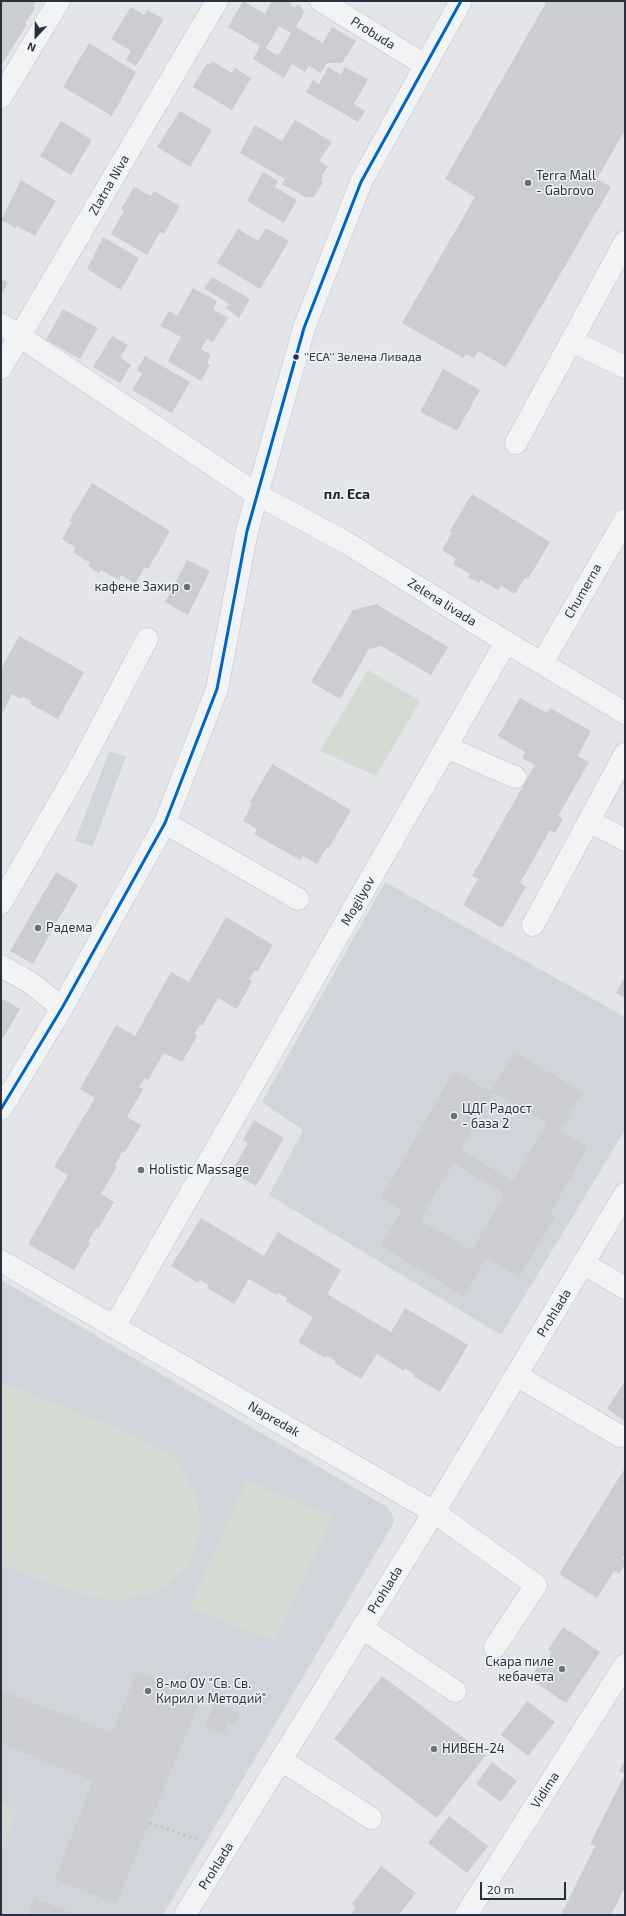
<!DOCTYPE html>
<html>
<head>
<meta charset="utf-8">
<style>
	body { margin:0 }
	#map { position:relative; width:626px; height:1916px; overflow:hidden; background:#e3e5e8; font-family:"Exo 2",sans-serif }
	canvas { display:block }
	.frame { position:absolute; inset:0; border:2px solid #293141; pointer-events:none }
	.north { position:absolute; left:16px; top:16px; width:40px; height:40px; -webkit-text-stroke:3px #f0f3f7; paint-order:stroke; rotate:202deg; font-size:11px; font-weight:700; line-height:16px; text-align:center; color:#293141 }
	.north::after { content:''; display:block; margin:auto; width:14px; height:18px; background:#293141; clip-path:polygon(50% 0,100% 100%,50% 72%,0 100%) }
	.scale { position:absolute; left:480px; top:1882px; width:86px; height:18px; box-sizing:border-box; border:2px solid #293141; border-top:0; padding-left:5px; font-size:12px; line-height:14px; white-space:nowrap; color:#293141; -webkit-text-stroke:3px #f0f3f7; paint-order:stroke }
</style>
</head>
<body>
<div id="map">
<canvas width="626" height="1916"></canvas>
<div class="frame"></div>
<div class="north">N</div>
<div class="scale">20 m</div>
</div>
<script>
const g = document.querySelector('canvas').getContext('2d');
g.lineJoin = 'round';
function fillPath(path, color) {
  g.fillStyle = color;
  g.fill(path, 'evenodd');
}
function toPath(rows) {
  const path = new Path2D();
  for (const r of rows) {
    path.moveTo(r[0], r[1]);
    for (let i = 2; i < r.length; i += 2) path.lineTo(r[i], r[i + 1]);
  }
  return path;
}
function strokePath(path, color, width, dash) {
  g.strokeStyle = color;
  g.lineWidth = width;
  g.lineCap = dash ? 'butt' : 'round';
  g.setLineDash(dash || []);
  g.stroke(path);
}
function label(font, color, halo, rows, align = 'center') {
  g.font = font + ' "Exo 2",sans-serif';
  g.lineWidth = 3;
  g.setLineDash([]);
  g.textBaseline = 'middle';
  g.strokeStyle = halo;
  g.fillStyle = color;
  for (const [text, x, y, turn = 0] of rows) {
    g.save();
    g.translate(x, y);
    g.rotate((+turn || 0) * Math.PI / 180);
    g.textAlign = isNaN(turn) ? turn : align;
    if (halo) g.strokeText(text, 0, 0);
    g.fillText(text, 0, 0);
    g.restore();
  }
}
const built = toPath([
	[109,752,126,756,93,846,75,841],
	[385,882,625,1017,625,1130,501,1335,269,1195,303,1130,262,1102],
	[1,1280,387,1507,392,1514,394,1522,163,1915,1,1915]
]);
const green = toPath([
	[368,670,420,701,376,776,320,751],
	[1,1383,121,1429,174,1456,197,1495,201,1530,189,1565,157,1592,121,1601,82,1595,1,1565],
	[247,1481,333,1516,275,1641,189,1608],
	[1,1803,18,1810,1,1851]
]);
const building = toPath([
	[1,1,36,1,33,6,35,8,25,23,27,24,1,66],
	[243,1,265,14,272,1,289,1,290,4,294,7,299,5,303,9,304,13,296,27,323,43,332,27,356,41,342,63,327,63,321,73,309,66,305,72,292,64,284,78,253,59,260,46,228,27],
	[279,26,291,33,278,56,266,48],
	[547,1,625,1,625,130,597,179,611,187,506,367,478,351,474,358,466,354,463,358,402,323,475,197,445,179],
	[131,7,144,15,147,10,164,19,136,66,126,60,131,51,111,39],
	[89,43,136,72,112,116,63,87],
	[212,61,232,73,235,68,251,78,232,110,193,87,207,63,210,65],
	[328,67,341,75,345,67,368,79,354,104,365,111,358,122,306,92,313,80,319,84],
	[180,111,212,130,190,167,157,147],
	[295,120,332,142,319,161,328,166,322,176,323,177,321,180,323,182,314,197,305,197,282,184,285,179,240,153,255,125,282,141],
	[61,121,92,140,71,175,40,156],
	[263,172,278,181,275,187,297,200,284,223,247,201],
	[21,180,56,201,35,236,17,226,16,228,1,220],
	[134,187,151,196,154,191,180,206,164,234,160,232,147,255,111,234,124,211,121,209],
	[266,228,289,241,260,289,217,263,238,229,258,241],
	[103,237,139,258,121,290,87,269],
	[212,277,250,299,239,318,226,308,229,304,204,288],
	[1,279,8,283,1,295],
	[193,288,217,301,213,309,228,318,213,342,207,339,201,349,211,355,207,363,210,365,201,381,168,361,181,337,160,326,169,311,177,316],
	[63,309,98,328,80,359,46,340],
	[112,336,128,345,120,357,131,365,120,383,93,367],
	[145,356,190,382,172,413,132,390,142,374,137,370],
	[443,369,480,390,457,431,420,412],
	[92,483,170,531,148,569,145,567,135,584,121,575,119,580,101,570,99,573,88,566,90,563,73,552,76,548,62,539,72,522,69,521],
	[472,494,550,542,528,579,525,578,515,594,501,586,498,590,481,580,479,583,468,577,470,574,453,564,456,559,442,550,452,533,449,532],
	[187,560,210,571,188,615,165,602],
	[376,604,448,647,431,675,381,646,369,649,340,699,311,682,353,610],
	[19,636,84,672,58,719,30,704,31,701,22,696,21,699,12,694,1,715,1,669],
	[520,698,547,713,550,708,591,731,578,756,589,762,558,816,563,819,555,833,550,830,520,883,526,887,502,928,463,905,478,879,472,876,535,765,522,758,525,752,498,736],
	[272,764,351,810,329,848,327,847,317,864,303,856,300,860,261,838,254,834,257,829,243,821,252,804,250,802],
	[56,872,78,885,33,964,10,951],
	[226,917,273,945,257,972,255,970,249,979,252,981,237,1009,218,998,202,1026,200,1025,194,1034,197,1036,182,1062,164,1053,148,1080,145,1078,139,1087,143,1089,127,1117,141,1125,125,1152,123,1151,115,1165,117,1166,101,1194,114,1202,98,1229,96,1228,88,1242,90,1243,74,1270,28,1244,68,1175,54,1167,95,1098,80,1089,116,1025,135,1036,171,972,189,982],
	[625,977,625,998,616,993],
	[1,998,20,1009,1,1041],
	[514,1052,583,1092,559,1131,588,1147,550,1213,555,1217,519,1277,486,1258,464,1296,381,1246,402,1210,381,1198,454,1071,491,1092],
	[494,1093,547,1123,513,1181,461,1150],
	[453,1163,505,1194,472,1250,420,1220],
	[254,1120,284,1138,256,1186,231,1172,248,1143,243,1140],
	[201,1218,264,1256,278,1232,341,1270,327,1294,391,1332,405,1308,468,1345,440,1392,413,1376,414,1374,405,1368,404,1371,377,1354,361,1379,334,1363,336,1361,327,1356,325,1358,298,1342,313,1317,286,1301,287,1298,278,1293,277,1295,249,1279,234,1304,207,1288,209,1285,200,1280,198,1283,171,1266],
	[625,1381,625,1421,607,1409],
	[625,1468,625,1554,622,1558,625,1560,625,1564,619,1574,614,1571,597,1598,559,1574],
	[563,1627,600,1652,566,1703,530,1679,544,1656,548,1659,552,1652,548,1650],
	[137,1672,201,1698,116,1904,55,1879,93,1781,1,1743,1,1691,112,1733],
	[382,1676,486,1755,437,1818,334,1739],
	[527,1701,555,1722,528,1756,501,1735],
	[215,1703,240,1713,235,1724,228,1722,224,1734,205,1726],
	[625,1759,625,1887,611,1915,561,1915,595,1846,590,1844,625,1774,619,1771],
	[492,1762,517,1781,501,1802,476,1784],
	[449,1816,488,1846,467,1873,428,1843],
	[381,1866,416,1893,399,1915,350,1915,356,1907,352,1904],
	[35,1898,75,1915,28,1915]
]);
const path = toPath([
	[149,1823,200,1840]
]);
const minor = toPath([
	[321,1,425,65],
	[1,97,59,1],
	[1,324,258,495,347,543,506,642,625,713],
	[572,341,625,367],
	[1,368,217,1],
	[516,443,625,242],
	[542,663,625,520],
	[446,747,515,777],
	[589,821,625,840],
	[165,823,298,899],
	[1,903,81,765,147,639],
	[533,925,625,754],
	[1,966,31,983,62,1008],
	[1,1109,62,1008,165,823,217,689,247,531,304,328,361,182,461,1],
	[1,1261,434,1512,536,1585,495,1647],
	[584,1264,625,1288],
	[114,1327,506,642],
	[516,1375,620,1436],
	[362,1628,455,1691],
	[281,1760,371,1818],
	[185,1915,434,1512,625,1194],
	[466,1915,625,1665]
]);
const bus1 = toPath([
	[1,1109,62,1008,165,823,217,689,247,531,304,328,361,182,461,1]
]);
const markers = [
	[528,183,4,"#6a707b"],
	[296,357,3.5,"#293141"],
	[187,587,4,"#6a707b"],
	[38,928,4,"#6a707b"],
	[454,1116,4,"#6a707b"],
	[141,1170,4,"#6a707b"],
	[562,1669,4,"#6a707b"],
	[148,1691,4,"#6a707b"],
	[434,1749,4,"#6a707b"]
];
const busNames = [
	["''ЕСА'' Зелена Ливада",304,357]
];
const streetNames = [
	["Probuda",373,33,32],
	["Zlatna Niva",109,185,-60],
	["Chumerna",583,591,-60],
	["Zelena livada",442,602,32],
	["Mogilyov",358,901,-60],
	["Prohlada",554,1313,-59],
	["Napredak",274,1419,30],
	["Prohlada",385,1590,-58],
	["Vidima",545,1790,-57],
	["Prohlada",216,1866,-58]
];
const poiNames = [
	["Terra Mall",536,176],
	["- Gabrovo",536,191],
	["кафене Захир",179,587,"right"],
	["Радема",46,928],
	["ЦДГ Радост",462,1109],
	["- база 2",462,1124],
	["Holistic Massage",149,1170],
	["Скара пиле",554,1662,"right"],
	["кебачета",554,1677,"right"],
	["8-мо ОУ \"Св. Св.",156,1684],
	["Кирил и Методий\"",156,1699],
	["НИВЕН-24",442,1749]
];
const neighbourhoodNames = [
	["пл. Еса",347,494]
];
fillPath(built, '#d1d4db');
fillPath(green, '#d3dbd3');
fillPath(building, '#cbcdd0');
strokePath(minor, '#c1c3c6', 23);
strokePath(path, '#c2c3c8', 2.5, [3, 3]);
strokePath(minor, '#f2f3f5', 22);
strokePath(bus1, '#0065bd', 3);
for (const [x, y, r, color] of markers) {
  const dot = new Path2D();
  dot.arc(x, y, r, 0, 2 * Math.PI);
  g.fillStyle = color;
  g.fill(dot);
  strokePath(dot, '#f0f3f7', 1.5);
}
label('12px', '#293141', '#f0f3f7', busNames, 'left');
label('13px', '#293141', '#f0f3f7', streetNames);
label('13px', '#293141', '#f0f3f7', poiNames, 'left');
label('bold 14px', '#1b2232', '#f0f3f7', neighbourhoodNames);
</script>
</body>
</html>
